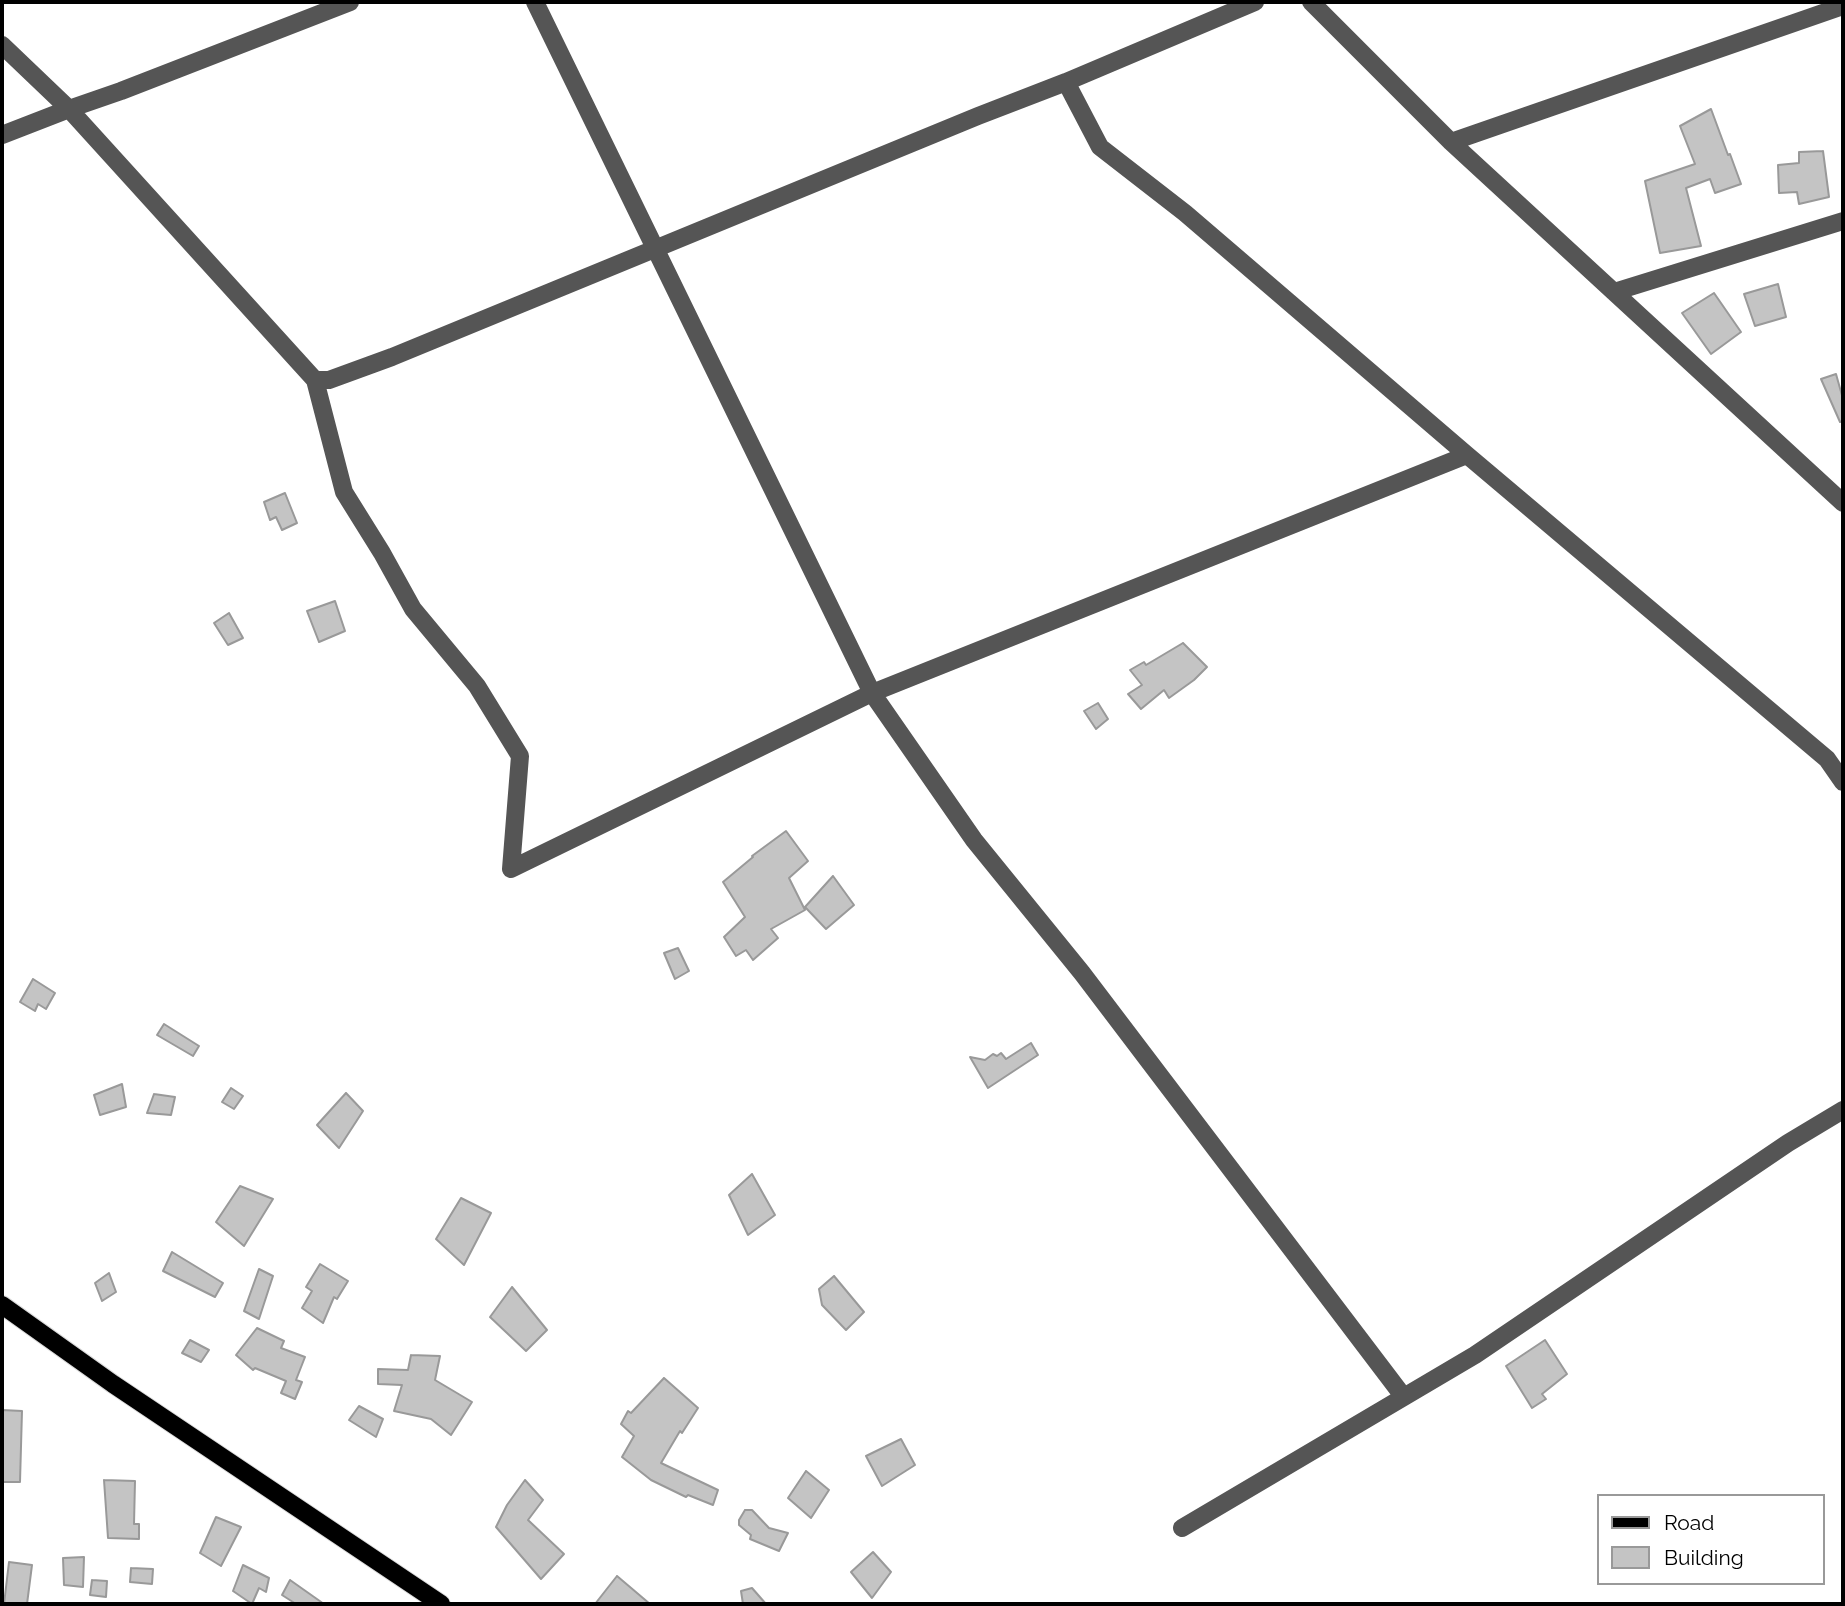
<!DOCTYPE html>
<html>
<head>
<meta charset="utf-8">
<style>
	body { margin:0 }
	#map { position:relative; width:1845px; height:1606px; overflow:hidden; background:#fff; font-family:Raleway,sans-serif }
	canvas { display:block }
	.frame { position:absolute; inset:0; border:4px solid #000; pointer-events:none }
	.legend { position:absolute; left:1597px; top:1494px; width:228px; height:91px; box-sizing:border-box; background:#fff; border:2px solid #999; margin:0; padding:9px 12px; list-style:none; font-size:21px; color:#000 }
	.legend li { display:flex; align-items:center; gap:14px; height:35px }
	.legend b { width:35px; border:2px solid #999 }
</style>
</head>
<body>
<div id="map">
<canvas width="1845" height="1606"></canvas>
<div class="frame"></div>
<ul class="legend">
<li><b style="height:9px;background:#000"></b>Road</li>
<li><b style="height:19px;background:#c4c4c4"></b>Building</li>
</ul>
</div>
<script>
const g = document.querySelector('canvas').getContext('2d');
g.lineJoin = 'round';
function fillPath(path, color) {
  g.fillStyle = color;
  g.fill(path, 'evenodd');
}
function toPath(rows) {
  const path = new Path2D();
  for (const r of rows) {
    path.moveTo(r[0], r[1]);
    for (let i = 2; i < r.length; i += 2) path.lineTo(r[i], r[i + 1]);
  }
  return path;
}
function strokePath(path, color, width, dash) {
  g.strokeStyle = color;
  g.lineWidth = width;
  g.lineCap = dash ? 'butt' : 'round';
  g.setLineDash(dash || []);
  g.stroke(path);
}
const building = toPath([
	[1711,109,1728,155,1730,154,1741,184,1715,193,1710,179,1686,188,1701,246,1660,253,1645,181,1695,164,1680,126,1711,109],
	[1823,151,1829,197,1799,204,1797,192,1779,193,1778,165,1799,163,1799,152,1823,151],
	[1778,284,1786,317,1755,326,1744,294,1778,284],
	[1714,293,1741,332,1711,354,1682,313,1714,293],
	[1836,374,1843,399,1843,421,1840,422,1821,379,1836,374],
	[285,493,297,523,282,530,276,517,270,520,264,502,285,493],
	[335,601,345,631,319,642,307,611,335,601],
	[229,613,243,638,228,645,214,623,229,613],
	[1183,643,1207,667,1194,680,1169,698,1164,690,1141,709,1128,694,1142,685,1130,670,1144,662,1146,665,1183,643],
	[1098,703,1108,719,1096,729,1084,711,1098,703],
	[786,831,808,861,789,878,805,910,771,929,778,938,753,960,746,950,736,956,724,937,745,917,723,882,753,857,752,856,786,831],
	[833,876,854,905,826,929,805,907,833,876],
	[678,948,689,971,675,979,664,953,678,948],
	[33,979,55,993,46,1009,38,1004,35,1011,20,1002,33,979],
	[164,1024,199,1046,193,1056,157,1035,164,1024],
	[1031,1043,1038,1055,988,1088,970,1057,985,1060,993,1054,997,1056,1001,1053,1006,1059,1031,1043],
	[122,1084,126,1107,100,1115,94,1095,122,1084],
	[231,1088,243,1096,234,1109,222,1102,231,1088],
	[346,1093,363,1111,339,1148,317,1125,346,1093],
	[154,1094,175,1097,171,1115,147,1113,154,1094],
	[752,1174,775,1215,748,1235,729,1195,752,1174],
	[240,1186,273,1199,244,1246,216,1222,240,1186],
	[461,1198,491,1213,464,1265,436,1239,461,1198],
	[172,1252,223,1283,215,1297,163,1271,172,1252],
	[320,1264,348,1281,337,1299,334,1297,323,1323,302,1308,312,1291,306,1287,320,1264],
	[259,1269,273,1276,259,1319,244,1311,259,1269],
	[109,1273,116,1292,102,1301,95,1283,109,1273],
	[834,1276,864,1312,846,1330,822,1305,819,1289,834,1276],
	[512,1287,547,1330,526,1351,490,1317,512,1287],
	[257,1328,284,1341,281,1348,305,1357,296,1380,302,1382,295,1399,281,1393,286,1381,255,1368,253,1370,236,1355,257,1328],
	[190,1340,209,1350,201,1362,182,1353,190,1340],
	[1545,1340,1567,1374,1542,1394,1546,1399,1532,1408,1506,1366,1545,1340],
	[411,1355,440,1356,435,1380,472,1402,451,1435,431,1419,394,1411,402,1385,378,1384,378,1369,408,1370,411,1355],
	[664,1378,698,1408,682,1433,680,1431,661,1463,718,1490,713,1505,688,1495,686,1497,651,1480,622,1457,634,1436,621,1424,628,1411,631,1413,664,1378],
	[359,1406,383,1419,376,1437,349,1420,359,1406],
	[2,1410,22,1411,20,1482,2,1482,2,1410],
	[901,1439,915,1465,882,1486,866,1456,901,1439],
	[806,1471,829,1490,811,1518,788,1498,806,1471],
	[104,1480,135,1481,134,1524,139,1524,139,1539,108,1538,104,1480],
	[525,1480,543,1500,528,1520,564,1554,541,1579,496,1527,507,1505,525,1480],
	[745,1510,752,1510,769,1528,788,1533,779,1551,750,1539,751,1535,739,1525,739,1520,745,1510],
	[216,1517,241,1527,221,1566,200,1553,216,1517],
	[873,1552,891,1572,872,1598,851,1572,873,1552],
	[84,1557,83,1587,64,1585,63,1558,84,1557],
	[9,1562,32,1565,27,1604,4,1604,9,1562],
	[243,1565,269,1578,266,1592,259,1588,252,1604,233,1591,243,1565],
	[131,1568,153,1569,152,1584,130,1582,131,1568],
	[617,1576,650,1604,595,1604,617,1576],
	[92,1580,107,1581,106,1597,90,1595,92,1580],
	[290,1580,324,1604,296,1604,282,1595,290,1580],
	[752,1588,766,1604,743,1604,741,1591,752,1588]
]);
const minor = toPath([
	[535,2,872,693,974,840,1082,973,1403,1396],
	[1311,2,1451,142,1843,503],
	[2,45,69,109,315,380,329,380,392,357,978,116,1066,82,1255,2],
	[1066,82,1100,147,1185,213,1467,455,1827,759,1843,782],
	[2,135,69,109,121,91,350,2],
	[1451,142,1843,6],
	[1614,292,1843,221],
	[315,380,344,492,382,553,413,609,477,686,520,756,511,869],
	[511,869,872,693,1467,455],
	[1182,1528,1475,1355,1788,1143,1843,1110]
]);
const major = toPath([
	[2,1305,113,1384,441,1604]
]);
fillPath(building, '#c4c4c4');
strokePath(building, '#999', 2);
strokePath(major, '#dbdbdb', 20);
strokePath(minor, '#555', 18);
strokePath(major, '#000', 18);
</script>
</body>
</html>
